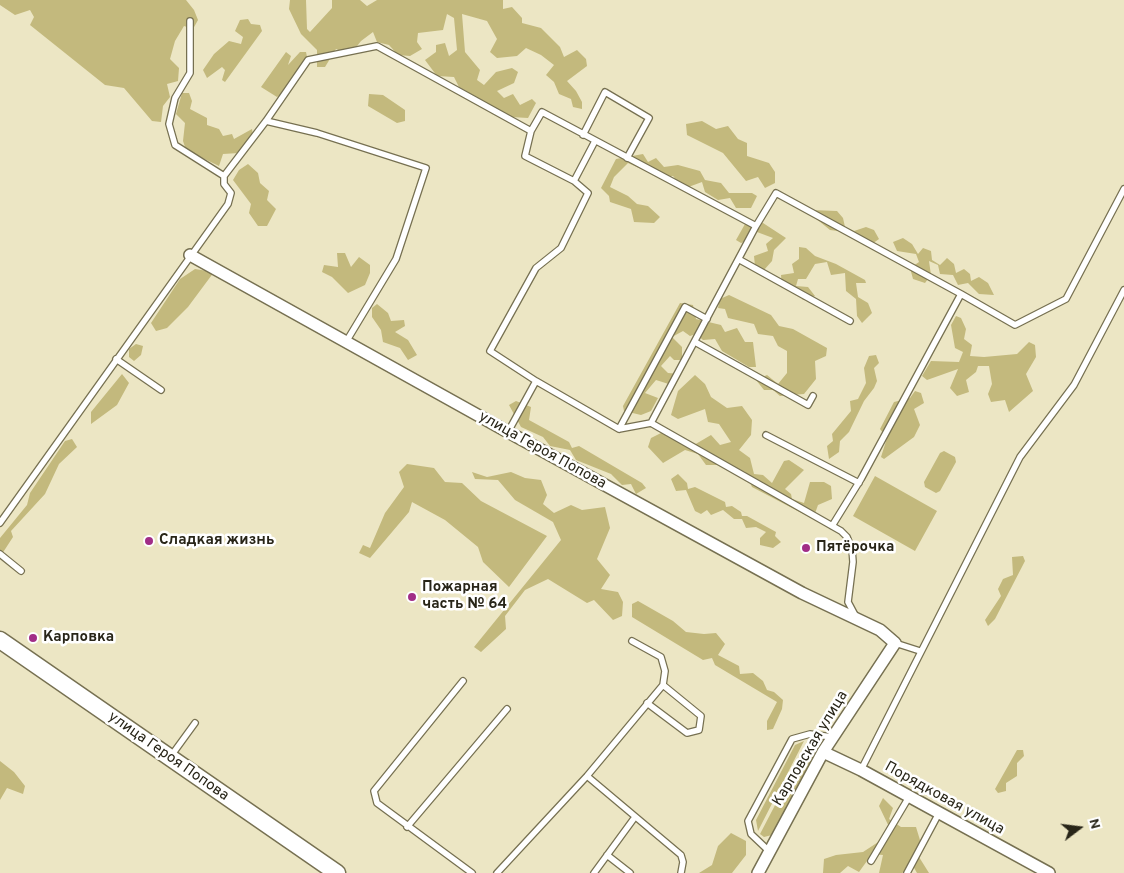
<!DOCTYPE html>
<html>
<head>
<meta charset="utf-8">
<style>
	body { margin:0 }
	#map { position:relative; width:1124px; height:873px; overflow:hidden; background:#ece6c4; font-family:Overpass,sans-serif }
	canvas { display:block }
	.north { position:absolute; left:1054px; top:803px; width:50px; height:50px; -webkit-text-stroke:4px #fff; paint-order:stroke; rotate:75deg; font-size:14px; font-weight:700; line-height:20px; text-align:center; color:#282518 }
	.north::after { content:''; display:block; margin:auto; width:18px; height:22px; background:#282518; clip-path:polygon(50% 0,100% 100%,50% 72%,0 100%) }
</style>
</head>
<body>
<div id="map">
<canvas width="1124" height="873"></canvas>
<div class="north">N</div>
</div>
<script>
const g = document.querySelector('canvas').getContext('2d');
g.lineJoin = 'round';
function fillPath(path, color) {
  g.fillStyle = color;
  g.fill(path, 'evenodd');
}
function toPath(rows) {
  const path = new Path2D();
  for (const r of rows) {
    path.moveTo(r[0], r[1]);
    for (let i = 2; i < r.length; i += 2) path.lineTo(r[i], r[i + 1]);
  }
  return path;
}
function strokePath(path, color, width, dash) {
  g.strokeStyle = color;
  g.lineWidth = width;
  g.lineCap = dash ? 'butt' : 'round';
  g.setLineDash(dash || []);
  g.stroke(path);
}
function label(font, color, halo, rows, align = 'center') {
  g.font = font + ' Overpass,sans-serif';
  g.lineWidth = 5;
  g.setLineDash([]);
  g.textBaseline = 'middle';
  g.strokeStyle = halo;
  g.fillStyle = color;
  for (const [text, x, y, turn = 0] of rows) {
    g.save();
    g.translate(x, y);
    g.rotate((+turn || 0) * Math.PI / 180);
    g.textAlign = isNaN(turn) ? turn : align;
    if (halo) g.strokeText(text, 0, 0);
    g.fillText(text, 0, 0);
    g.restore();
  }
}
const green = toPath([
	[0,0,186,0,194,10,198,20,193,29,184,26,175,41,170,59,179,68,178,81,167,84,170,97,163,106,161,122,152,121,124,88,105,85,30,25,34,17,30,10,15,15,0,5],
	[290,0,306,0,307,29,310,32,332,8,332,0,360,0,367,6,377,0,503,0,503,9,512,7,522,18,522,23,541,28,560,47,564,57,577,50,586,59,587,66,567,81,576,91,582,102,582,109,573,107,571,99,559,94,554,82,546,75,554,65,541,55,526,48,517,56,497,58,490,52,497,39,487,21,462,14,465,52,480,70,477,80,484,85,496,72,512,68,518,72,514,83,497,91,504,98,513,94,520,105,532,99,536,103,528,118,511,117,459,87,454,77,437,76,425,60,436,52,436,45,445,43,449,56,457,50,454,18,447,14,443,30,418,33,417,42,422,49,410,56,398,55,389,45,377,42,373,32,361,41,350,55,336,49,325,67,317,67,317,50,301,34,289,9],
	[248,19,251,24,260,25,262,31,225,82,222,80,225,70,222,67,207,78,203,70,214,54,229,41,241,44,243,37,235,31,240,20],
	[286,52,291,56,288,65,300,52,306,52,307,57,290,81,290,88,277,97,261,87],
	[182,93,189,93,192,101,190,109,207,118,207,125,219,129,223,136,232,134,234,139,252,129,253,135,239,153,223,154,219,166,186,150,183,141,185,123,176,114],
	[369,94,383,95,405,110,405,121,397,123,368,106],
	[702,121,716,129,728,126,738,139,747,143,747,156,769,163,775,172,775,183,765,188,758,177,746,181,723,153,687,135,686,124],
	[643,154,648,162,656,158,664,167,678,165,700,171,705,180,721,183,729,193,752,193,757,196,751,208,736,208,730,198,718,200,705,192,702,182,683,189,673,176,661,178,628,163,614,177,610,187,628,196,637,204,648,206,660,217,654,223,634,222,631,209,610,202,609,196,601,188,616,159],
	[248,164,258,173,260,183,269,191,267,200,276,209,267,226,258,226,249,213,251,204,233,180,239,170],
	[811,210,837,211,843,218,845,227,854,231,866,227,874,230,879,239,869,246,853,233,830,230,814,217],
	[763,223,786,238,774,250,772,261,764,270,755,266,754,256,768,251,766,244,773,238,757,232,751,239,741,243,736,240,745,224],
	[903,238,912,244,918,254,923,248,931,251,932,260,940,265,947,258,954,264,956,273,964,269,970,274,971,281,979,277,988,283,994,295,979,294,968,283,958,285,953,275,940,274,938,265,929,261,931,275,925,283,913,279,910,268,919,262,916,254,897,251,893,242],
	[799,247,806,248,815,256,836,264,865,280,866,283,856,283,858,297,868,303,872,313,862,323,857,316,856,299,846,291,845,273,831,275,827,262,815,264,806,279,798,279,796,286,808,287,815,296,803,300,793,287,782,287,781,275,794,273,792,264,799,259],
	[337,253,345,253,351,267,359,257,370,265,370,273,365,285,348,293,332,277,322,272,324,265,338,267],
	[195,269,214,272,188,307,167,328,156,331,151,323,180,279],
	[729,295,771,315,779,326,793,329,827,348,826,356,815,361,816,379,804,394,780,396,773,390,764,390,756,380,767,375,778,384,787,373,787,351,778,346,773,336,758,334,754,324,728,318,725,309,718,308,720,299],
	[680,303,693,305,696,319,721,325,725,332,737,328,745,342,753,342,756,367,749,367,722,351,715,339,703,340,696,334,690,336,683,331,672,337,682,347,682,360,674,360,670,356,661,366,668,373,681,374,675,386,656,380,645,393,658,398,651,411,641,415,624,411,623,406],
	[377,304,388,313,391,321,404,320,405,326,395,332,408,340,417,355,408,360,400,348,383,342,381,330,372,317,372,308],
	[956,316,961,318,966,329,964,339,972,345,970,356,984,357,1017,354,1029,342,1035,345,1036,357,1026,374,1033,391,1009,412,1005,400,991,402,988,394,992,384,989,366,978,366,976,372,966,380,969,392,957,396,950,388,958,369,927,380,922,376,931,361,959,362,963,352,955,348,951,325],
	[136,344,143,346,141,355,134,361,129,357,129,349],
	[876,355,879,363,874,368,877,381,874,388,864,401,849,432,840,441,839,452,829,459,827,446,833,441,832,434,851,411,850,401,858,399,866,383,864,368,869,356],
	[122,374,129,383,117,405,91,424,91,412],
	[695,375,705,384,711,397,727,408,742,406,752,420,751,435,739,450,750,458,754,474,763,475,772,483,784,461,789,460,804,470,785,489,791,494,792,499,804,503,810,482,824,482,831,486,832,499,818,505,813,519,752,487,745,472,730,465,706,465,698,454,685,450,663,463,648,447,651,438,669,429,694,445,711,435,720,445,731,442,719,424,708,422,705,409,678,419,671,415,678,391],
	[915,391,921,393,924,403,914,409,920,425,914,437,884,459,881,457,887,438,880,429,894,402,910,398],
	[516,401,531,407,529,420,569,442,572,448,579,446,642,483,646,488,636,494,631,484,622,485,611,474,576,460,570,450,550,446,543,437,521,427,509,405],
	[72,439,77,447,59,464,45,494,11,531,13,537,0,557,0,538,27,505,30,493,65,441],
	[944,451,955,457,956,462,940,491,936,493,925,487,924,482,940,453],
	[407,464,434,468,445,482,462,483,481,501,547,536,509,587,483,562,478,547,445,520,412,502,409,512,370,558,359,553,363,545,370,548,385,513,404,487,399,472],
	[472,472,487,477,511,472,525,478,541,480,547,495,543,504,554,513,571,505,582,510,605,507,610,528,597,559,610,575,601,589,618,592,623,602,622,616,613,620,594,600,587,603,548,579,525,590,505,616,506,629,481,652,474,647,561,540,553,522,515,500,498,480,475,479],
	[678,474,687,483,688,489,695,487,725,502,726,507,732,506,741,512,742,516,747,516,776,532,775,536,781,542,773,548,760,545,760,538,766,532,756,527,746,528,742,519,734,519,723,510,711,515,707,510,701,514,695,511,686,490,676,491,671,479],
	[875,476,937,511,915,551,853,516],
	[1023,556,1025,561,995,619,988,626,985,620,1001,596,998,589,1003,579,1013,575,1012,557],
	[638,601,673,621,686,632,704,634,716,633,725,644,718,655,739,666,740,674,753,673,763,681,767,690,774,692,783,700,782,709,773,729,767,730,767,721,777,702,715,665,712,658,703,660,632,617,632,604],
	[813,739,817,741,819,750,775,830,772,835,764,837,760,834,809,740],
	[804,741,758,831,756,820,795,745],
	[1017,750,1023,750,1024,756,1017,763,1017,776,1006,783,1006,791,998,793,995,789],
	[0,761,14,772,25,786,23,794,7,788,0,800],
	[883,798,893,808,889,819,901,827,916,827,923,850,919,857,929,873,917,873,913,866,902,873,879,873,883,855,872,854,859,872,848,866,840,873,823,873,824,859,836,855,863,852,892,833,879,806],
	[731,833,746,841,746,855,732,873,699,873,712,865,718,846]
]);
const lane = toPath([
	[266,121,317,133,426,168,396,259,346,342],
	[583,135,605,92,649,118,627,158],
	[224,176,266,121,308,60,377,46,531,131],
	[574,181,595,141],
	[740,260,850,321],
	[961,294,1015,325,1066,299,1124,189],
	[695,342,808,405,813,396],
	[116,359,161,390],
	[536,381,490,351,536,268,561,248,588,193,574,181,525,156,531,131,542,112,756,226],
	[651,423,756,226,776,193,961,294,861,479,832,526],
	[619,429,685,307,707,319],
	[508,432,536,381,619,429,651,423,841,531,847,537,852,549,853,562,848,602,856,617],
	[766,435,859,483],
	[0,523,228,204,231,193,224,184,224,176,175,145,169,124,175,98,190,73,190,21],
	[0,554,21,571],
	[895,643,920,651],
	[463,681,374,791,377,803,472,873],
	[647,703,687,733,699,730,701,716,663,685],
	[171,756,195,723],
	[861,770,1020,457,1074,385,1124,290],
	[587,776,681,855,683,862,681,873],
	[407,827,507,709],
	[770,852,751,834,748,821,792,739,810,734,832,737],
	[607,855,630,873],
	[871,861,909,797],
	[497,873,587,776,663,685,665,671,661,657,632,641],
	[594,873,635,817],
	[907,873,939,813]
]);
const street = toPath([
	[190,255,508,432,802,593,880,630,895,643,823,752,758,873],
	[823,752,861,770,1049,873]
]);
const secondary = toPath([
	[0,640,337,873]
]);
const markers = [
	[149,541,5,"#a12d87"],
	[806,548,5,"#a12d87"],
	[412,597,5,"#a12d87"],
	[33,638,5,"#a12d87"]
];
const streetNames = [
	["улица Героя Попова",542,451,29],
	["Карповская улица",811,749,-59],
	["улица Героя Попова",168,757,35],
	["Порядковая улица",944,799,29]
];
const poiNames = [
	["Сладкая жизнь",159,541],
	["Пятёрочка",816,548],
	["Пожарная",422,588],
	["часть № 64",422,605],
	["Карповка",43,638]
];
fillPath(green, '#c3b97d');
strokePath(lane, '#767051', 8);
strokePath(street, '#767051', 14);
strokePath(secondary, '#767051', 19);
strokePath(lane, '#fff', 5.5);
strokePath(street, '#fff', 11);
strokePath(secondary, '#fff', 16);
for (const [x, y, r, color] of markers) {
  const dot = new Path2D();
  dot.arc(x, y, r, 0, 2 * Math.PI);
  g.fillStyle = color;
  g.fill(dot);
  strokePath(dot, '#fff', 2);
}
label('15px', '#282518', '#fff', streetNames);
label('bold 15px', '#282518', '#fff', poiNames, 'left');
</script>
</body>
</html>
